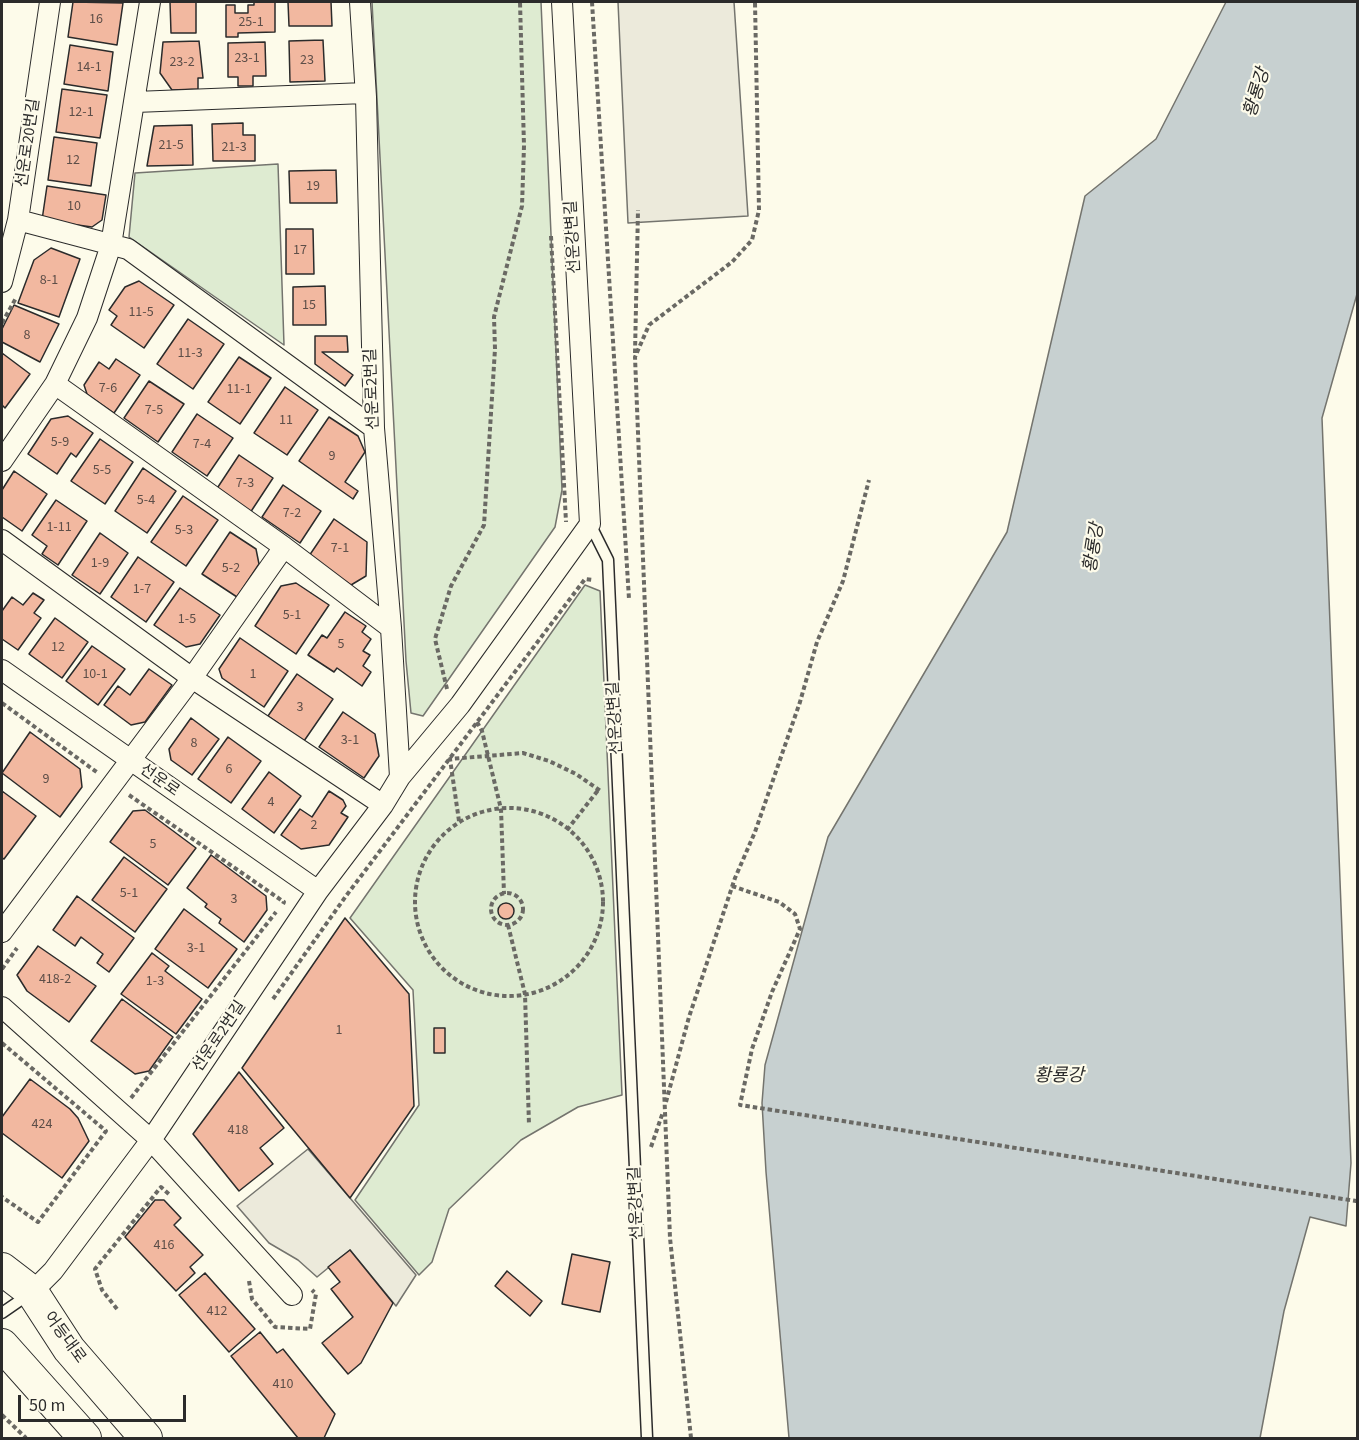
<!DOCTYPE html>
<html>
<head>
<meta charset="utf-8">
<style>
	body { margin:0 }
	#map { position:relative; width:1359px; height:1440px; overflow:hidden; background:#fdfbea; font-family:"Source Sans 3",sans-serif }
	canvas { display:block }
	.frame { position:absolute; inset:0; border:3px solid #2b2b2b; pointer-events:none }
	.scale { position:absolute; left:18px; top:1395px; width:168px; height:27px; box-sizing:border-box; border:3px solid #2b2b2b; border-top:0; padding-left:8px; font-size:18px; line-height:21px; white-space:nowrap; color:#2b2b2b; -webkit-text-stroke:4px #fdfbea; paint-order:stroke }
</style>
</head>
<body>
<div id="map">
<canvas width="1359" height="1440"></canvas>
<div class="frame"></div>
<div class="scale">50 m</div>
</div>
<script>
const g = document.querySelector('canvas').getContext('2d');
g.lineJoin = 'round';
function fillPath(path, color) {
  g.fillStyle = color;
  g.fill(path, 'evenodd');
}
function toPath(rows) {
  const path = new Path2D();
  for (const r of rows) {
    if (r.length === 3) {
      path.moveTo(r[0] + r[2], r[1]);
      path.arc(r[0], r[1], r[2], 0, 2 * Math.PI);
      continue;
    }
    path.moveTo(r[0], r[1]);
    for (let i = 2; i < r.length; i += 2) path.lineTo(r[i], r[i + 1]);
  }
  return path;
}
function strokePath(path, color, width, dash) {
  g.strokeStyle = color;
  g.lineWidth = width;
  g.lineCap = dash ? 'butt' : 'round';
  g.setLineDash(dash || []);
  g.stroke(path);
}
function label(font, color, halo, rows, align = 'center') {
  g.font = font + ' "Source Sans 3","Noto Sans KR",sans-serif';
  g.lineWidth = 4.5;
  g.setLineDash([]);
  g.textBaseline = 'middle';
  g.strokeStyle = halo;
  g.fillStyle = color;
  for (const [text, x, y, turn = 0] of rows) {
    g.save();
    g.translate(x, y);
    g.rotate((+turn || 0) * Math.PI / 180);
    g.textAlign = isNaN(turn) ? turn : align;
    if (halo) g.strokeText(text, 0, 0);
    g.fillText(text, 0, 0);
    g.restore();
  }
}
const green = toPath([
	[372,2,541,2,562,490,555,527,423,716,411,713,406,661,372,2],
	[278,164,284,345,129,237,135,173,278,164],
	[585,585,600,591,622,1095,578,1107,521,1140,449,1209,432,1262,419,1275,355,1200,419,1105,413,990,350,918,585,585]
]);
const parking = toPath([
	[618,2,734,2,748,216,628,223,618,2],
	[308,1149,416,1275,396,1306,350,1250,317,1277,298,1260,269,1243,237,1206,308,1149]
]);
const water = toPath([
	[1226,2,1357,2,1357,294,1322,418,1351,1163,1346,1226,1310,1217,1284,1311,1260,1438,789,1438,766,1172,762,1103,765,1065,828,837,1007,532,1085,196,1156,139,1226,2]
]);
const building = toPath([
	[73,2,123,3,117,45,68,37,73,2],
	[170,2,196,2,196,33,171,33,170,2],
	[254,2,275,2,275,32,238,33,238,37,226,37,226,5,235,5,235,13,248,13,248,5,254,5,254,2],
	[288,2,331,2,332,26,289,26,288,2],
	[323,40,325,81,290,82,289,41,323,40],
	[199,41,203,78,198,78,198,89,172,90,160,73,163,42,199,41],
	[265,42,266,76,253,76,253,86,238,86,238,77,228,77,228,43,265,42],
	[70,45,113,52,108,91,64,84,70,45],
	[62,89,107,95,100,138,56,132,62,89],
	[243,123,243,135,255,135,255,161,213,161,212,124,243,123],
	[192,125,193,165,147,166,154,126,192,125],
	[54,137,97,143,91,186,48,180,54,137],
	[336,170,337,203,290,203,289,171,336,170],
	[47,186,106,195,102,220,92,227,42,220,47,186],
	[286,229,313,229,314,274,286,274,286,229],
	[51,248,80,259,59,317,18,303,34,260,51,248],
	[139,281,174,305,144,348,111,325,117,316,109,310,125,287,139,281],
	[325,286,326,325,293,325,293,287,325,286],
	[14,305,59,324,40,362,2,342,2,329,14,305],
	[188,319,224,344,193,389,157,364,188,319],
	[315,336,347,336,348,352,322,352,353,375,345,386,315,364,315,336],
	[2,353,30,374,5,408,2,405,2,353],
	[239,357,271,378,240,424,208,402,239,357],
	[116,359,140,375,114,413,87,394,84,385,99,362,109,369,116,359],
	[149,381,184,404,158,442,124,418,149,381],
	[285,387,318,410,287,455,254,433,285,387],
	[197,414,233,438,207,476,172,452,197,414],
	[68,416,93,433,76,457,71,453,57,474,28,454,51,419,68,416],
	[329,417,358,436,365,452,345,482,358,491,353,499,299,461,329,417],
	[100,439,133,462,105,504,71,481,100,439],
	[239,455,273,478,250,513,216,490,239,455],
	[143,468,176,491,147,533,115,511,143,468],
	[14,471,47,494,22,531,2,517,2,490,14,471],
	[283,485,321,511,300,543,262,517,283,485],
	[183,496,218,520,186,566,151,542,183,496],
	[56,500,87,521,58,565,42,554,47,546,32,535,56,500],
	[334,519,367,542,366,576,351,585,309,556,334,519],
	[230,532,256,549,259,564,237,597,202,574,230,532],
	[100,533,128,553,100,594,72,575,100,533],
	[138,557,174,582,146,622,111,597,138,557],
	[296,583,329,605,296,654,255,626,281,586,296,583],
	[180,588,220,615,200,644,186,647,154,625,180,588],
	[33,593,44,600,34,613,41,618,18,650,2,639,2,611,12,597,23,605,33,593],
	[345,612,366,626,362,632,371,639,363,651,370,655,363,666,371,672,362,686,337,668,334,672,308,655,322,635,327,638,345,612],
	[55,618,88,642,62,678,29,654,55,618],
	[240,638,288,671,264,707,222,678,219,669,240,638],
	[92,646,125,669,98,705,66,681,92,646],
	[149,669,172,685,145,722,131,725,104,705,118,686,130,695,149,669],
	[297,674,333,699,304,741,268,716,297,674],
	[343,712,375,734,379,756,364,778,319,747,343,712],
	[191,718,219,739,192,775,171,760,169,749,191,718],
	[30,732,80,769,82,787,60,817,2,773,30,732],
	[228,737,261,761,231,803,198,779,228,737],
	[269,772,301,796,274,833,242,809,269,772],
	[2,791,36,816,4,859,2,858,2,791],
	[329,791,343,800,346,806,341,813,348,817,329,845,301,849,281,835,300,809,312,817,329,791],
	[145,810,196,848,168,885,110,842,133,811,145,810],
	[211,855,266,896,267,910,244,942,219,923,221,919,205,907,207,904,187,888,211,855],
	[124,857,167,889,135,932,92,900,124,857],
	[77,896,134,938,109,972,97,963,103,954,81,937,75,946,53,930,77,896],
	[506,911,8],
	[184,909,237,949,208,988,155,949,184,909],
	[345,918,409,994,414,1106,350,1198,242,1068,345,918],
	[38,946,96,986,69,1022,27,991,17,975,38,946],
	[152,953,169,966,165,971,202,999,176,1034,121,994,152,953],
	[122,999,173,1037,149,1071,135,1074,91,1041,122,999],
	[434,1028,445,1028,445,1053,434,1053,434,1028],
	[239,1072,284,1128,260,1148,273,1164,239,1191,193,1134,239,1072],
	[30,1079,70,1109,78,1118,89,1141,62,1178,2,1133,2,1117,30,1079],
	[155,1200,164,1200,181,1218,174,1225,203,1255,190,1267,195,1273,176,1291,125,1237,155,1200],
	[350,1250,393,1303,361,1363,348,1374,322,1343,353,1317,331,1289,340,1282,328,1267,350,1250],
	[572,1254,610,1262,600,1312,562,1304,572,1254],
	[507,1271,542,1301,530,1316,495,1286,507,1271],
	[205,1273,255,1329,229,1352,179,1295,205,1273],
	[260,1332,277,1353,283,1349,335,1414,324,1438,298,1438,231,1356,260,1332]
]);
const path = toPath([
	[592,2,629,599],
	[551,236,566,522],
	[2,323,16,298],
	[635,353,638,210],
	[447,689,435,639,451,586,484,525,495,349,494,317,522,206,524,146,520,2],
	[2,703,98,773],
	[477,722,482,731,501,809,504,894],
	[129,795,284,902,283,904],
	[509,902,94],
	[459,821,450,759,523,753,549,761,576,774,602,792],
	[567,830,599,789],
	[732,886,779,902,795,914,800,929,772,992,752,1049,740,1105,1356,1201,1358,1197],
	[507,909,16],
	[508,925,525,994,529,1125],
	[2,969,17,948],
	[273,999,346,896,585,579,593,580],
	[2,1043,106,1131,38,1222,2,1197],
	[131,1098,276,912],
	[666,1102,689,1017,735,878,755,832,800,702,817,642,843,581,869,480],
	[651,1147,663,1112],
	[249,1281,252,1299,275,1327,310,1329,316,1294,312,1290],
	[117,1309,102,1290,95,1269,161,1187,170,1195],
	[2,1415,26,1438],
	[691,1438,670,1238,635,357,649,325,732,262,752,240,759,210,755,2]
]);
const service = toPath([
	[590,524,608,560,647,1438],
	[2,1313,28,1295]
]);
const minor = toPath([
	[360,2,366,97,374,428,391,628,400,777],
	[135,102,365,93],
	[18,220,128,249,374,428],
	[2,282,18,220,50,2],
	[55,384,284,547,391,628],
	[2,461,55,384,87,318,111,245,150,2],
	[2,540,192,678,383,805],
	[2,670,318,891],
	[2,932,192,678,284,547],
	[2,1007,151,1140,292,1295],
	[32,1292,53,1271,151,1140,318,891,383,805,400,777,460,705,590,524,562,2]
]);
const primary = toPath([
	[2,1269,32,1292,69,1349,146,1438],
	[2,1345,85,1438]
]);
const numberNames = [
	["16",96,20],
	["25-1",251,23],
	["23-1",247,59],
	["23",307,61],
	["23-2",182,63],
	["14-1",89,68],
	["12-1",81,113],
	["21-5",171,146],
	["21-3",234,148],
	["12",73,161],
	["19",313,187],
	["10",74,207],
	["17",300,251],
	["8-1",49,281],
	["15",309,306],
	["11-5",141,313],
	["8",27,336],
	["11-3",190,354],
	["7-6",108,389],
	["11-1",239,390],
	["7-5",154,411],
	["11",286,421],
	["5-9",60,443],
	["7-4",202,445],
	["9",332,457],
	["5-5",102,471],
	["7-3",245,484],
	["5-4",146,501],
	["7-2",292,514],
	["1-11",59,528],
	["5-3",184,531],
	["7-1",340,549],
	["1-9",100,564],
	["5-2",231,569],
	["1-7",142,590],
	["5-1",292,616],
	["1-5",187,620],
	["5",341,645],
	["12",58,648],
	["10-1",95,675],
	["1",253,675],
	["3",300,708],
	["3-1",350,741],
	["8",194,744],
	["6",229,770],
	["9",46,780],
	["4",271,803],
	["2",314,826],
	["5",153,845],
	["5-1",129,894],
	["3",234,900],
	["3-1",196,949],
	["418-2",55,980],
	["1-3",155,982],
	["1",339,1031],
	["424",42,1125],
	["418",238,1131],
	["416",164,1246],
	["412",217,1312],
	["410",283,1385]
];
const streetNames = [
	["선운로20번길",29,143,-82],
	["선운강변길",574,237,-93],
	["선운로2번길",373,389,-92],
	["선운강변길",616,718,-93],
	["선운로",159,781,35],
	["선운로2번길",220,1037,-56],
	["선운강변길",637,1203,-92],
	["어등대로",64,1338,54]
];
const waterNames = [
	["황룡강",1258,93,-73],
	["황룡강",1095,548,-81],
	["황룡강",1059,1077]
];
fillPath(green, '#deebd1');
strokePath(green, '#74746e', 1.5);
fillPath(parking, '#eceadb');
strokePath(parking, '#74746e', 1.5);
fillPath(water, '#c7d0d0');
strokePath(water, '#74746e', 1.5);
fillPath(building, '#f2b8a0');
strokePath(building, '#2b2b2b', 1.5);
strokePath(service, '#2b2b2b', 13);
strokePath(minor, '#2b2b2b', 22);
strokePath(primary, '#2b2b2b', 34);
strokePath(path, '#6a6964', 4, [4.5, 3]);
strokePath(service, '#fdfbea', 10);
strokePath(minor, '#fdfbea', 20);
strokePath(primary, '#fdfbea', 32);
label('14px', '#5d4e48', null, numberNames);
label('16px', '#2b2b2b', '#fdfbea', streetNames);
label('italic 18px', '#2b2b2b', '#fdfbea', waterNames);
</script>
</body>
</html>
